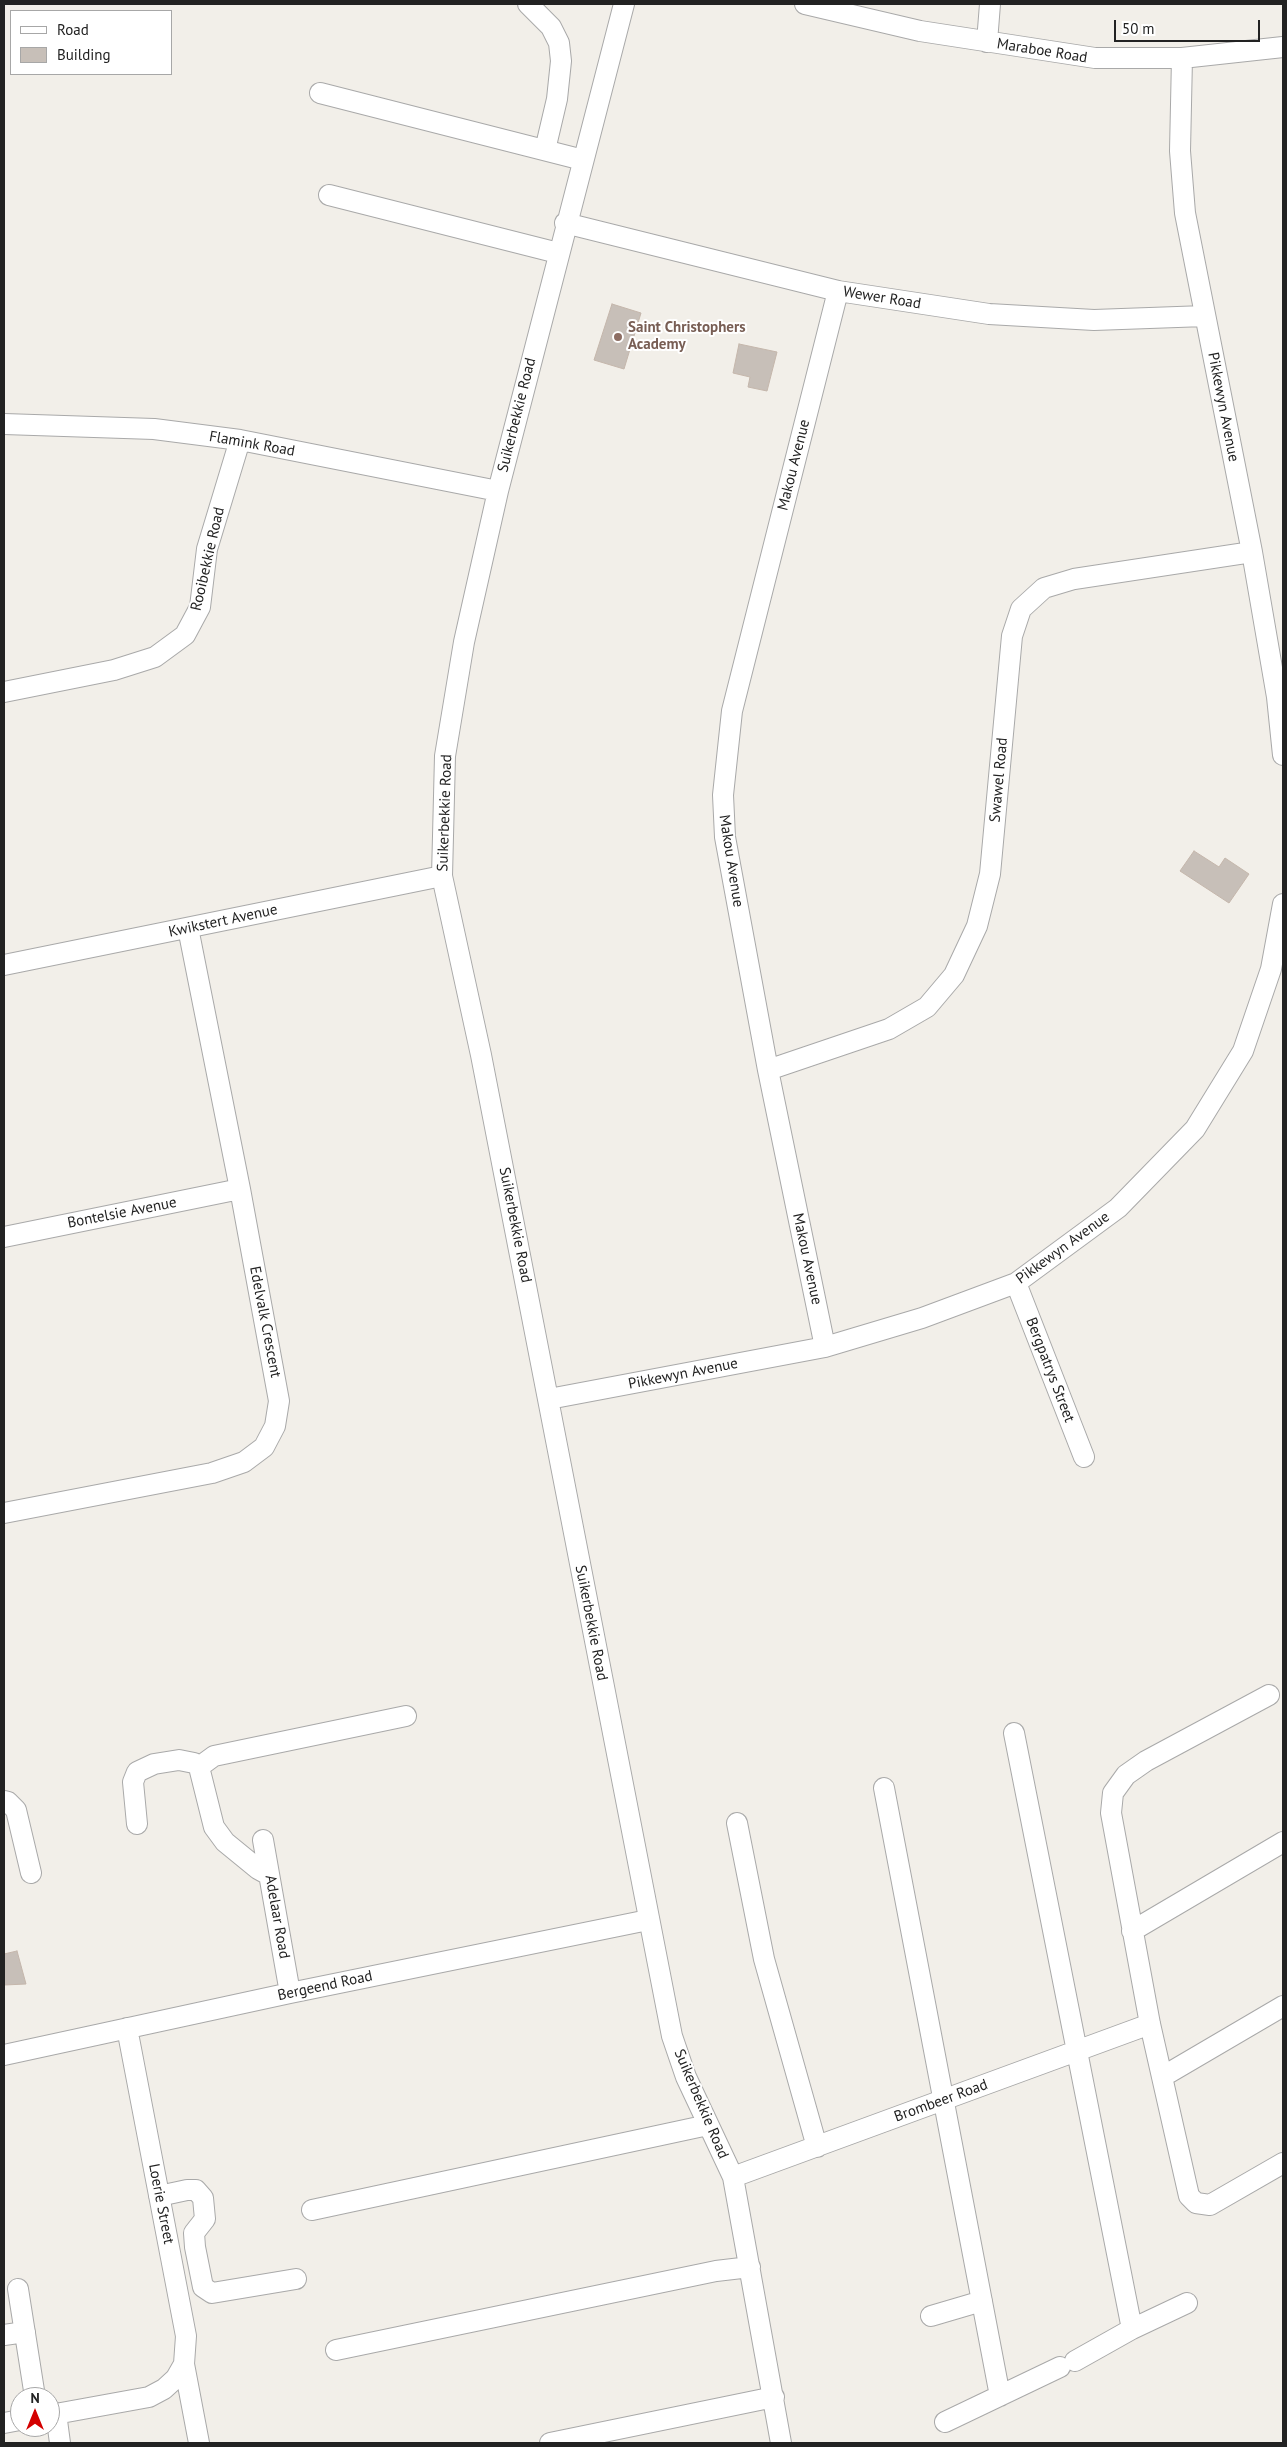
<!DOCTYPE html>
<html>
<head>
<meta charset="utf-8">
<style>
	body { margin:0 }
	#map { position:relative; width:1287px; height:2447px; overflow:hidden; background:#f2efe9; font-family:"PT Sans",sans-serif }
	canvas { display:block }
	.frame { position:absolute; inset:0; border:5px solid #222; pointer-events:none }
	.legend { position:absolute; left:10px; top:10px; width:162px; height:65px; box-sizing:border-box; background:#fff; border:1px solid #a7a7a7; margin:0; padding:6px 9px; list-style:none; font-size:15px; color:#222 }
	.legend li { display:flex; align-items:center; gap:10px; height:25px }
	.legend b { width:25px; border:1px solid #a7a7a7 }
	.north { position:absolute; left:10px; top:2387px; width:50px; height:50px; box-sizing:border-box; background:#fff; border:1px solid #a7a7a7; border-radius:50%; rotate:0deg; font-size:14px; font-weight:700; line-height:20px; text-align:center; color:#222 }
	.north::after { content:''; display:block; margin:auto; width:18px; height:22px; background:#d40000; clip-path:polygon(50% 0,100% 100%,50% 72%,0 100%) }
	.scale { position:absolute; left:1114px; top:20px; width:146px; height:22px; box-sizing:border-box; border:2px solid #222; border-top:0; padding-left:6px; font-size:15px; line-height:18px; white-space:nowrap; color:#222; -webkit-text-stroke:4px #fff; paint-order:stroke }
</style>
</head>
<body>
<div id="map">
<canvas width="1287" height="2447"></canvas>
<div class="frame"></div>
<ul class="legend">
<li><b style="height:6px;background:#fff"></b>Road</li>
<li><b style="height:14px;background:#c7bfb8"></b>Building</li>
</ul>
<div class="north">N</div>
<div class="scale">50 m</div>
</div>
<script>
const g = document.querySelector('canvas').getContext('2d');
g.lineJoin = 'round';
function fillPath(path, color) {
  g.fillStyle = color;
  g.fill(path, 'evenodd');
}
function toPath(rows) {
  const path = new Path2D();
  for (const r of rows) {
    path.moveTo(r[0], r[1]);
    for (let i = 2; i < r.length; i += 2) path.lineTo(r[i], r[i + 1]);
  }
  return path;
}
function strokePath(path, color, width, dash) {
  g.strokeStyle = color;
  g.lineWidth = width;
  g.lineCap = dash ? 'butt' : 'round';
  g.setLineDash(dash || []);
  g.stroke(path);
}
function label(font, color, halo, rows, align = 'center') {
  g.font = font + ' "PT Sans",sans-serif';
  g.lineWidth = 4;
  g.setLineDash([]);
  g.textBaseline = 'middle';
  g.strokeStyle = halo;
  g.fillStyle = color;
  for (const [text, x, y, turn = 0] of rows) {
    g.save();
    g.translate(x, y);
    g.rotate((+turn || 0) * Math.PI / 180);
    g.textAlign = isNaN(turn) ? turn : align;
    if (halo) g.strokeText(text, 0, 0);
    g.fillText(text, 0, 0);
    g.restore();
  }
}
const building = toPath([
	[612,304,641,313,624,369,594,360,612,304],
	[739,344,777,352,767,391,748,387,750,377,733,373,739,344],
	[1194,851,1219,867,1225,858,1249,874,1229,903,1180,871,1194,851],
	[17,1951,26,1984,4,1985,4,1954,17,1951]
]);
const minor = toPath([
	[528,4,551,27,559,43,561,61,557,99,545,150],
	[624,4,498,491,464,642,445,756,442,876,481,1055,672,2036,686,2077,733,2177,781,2443],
	[805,4,920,31,1095,58,1182,58,1283,47],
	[987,42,990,4],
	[1182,58,1180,151,1185,213,1252,552,1277,697,1283,755],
	[320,93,583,160],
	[329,195,558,253],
	[565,223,838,291,989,314,1094,320,1205,316],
	[4,424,154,429,240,440,498,491],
	[4,692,114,670,155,657,185,635,200,607,207,549,240,440],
	[4,965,442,876],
	[768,1070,889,1029,927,1007,954,975,977,926,990,874,1012,636,1021,609,1044,588,1074,579,1252,552],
	[4,1237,240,1189],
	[1016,1283,1084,1457],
	[825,1347,768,1070,725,837,723,795,732,711,838,291],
	[549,1399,825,1347,922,1318,1016,1283,1118,1208,1195,1129,1243,1051,1271,969,1283,904],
	[4,1513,212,1473,244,1462,264,1447,275,1426,279,1401,240,1189,188,928],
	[1269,1695,1146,1761,1126,1775,1113,1793,1111,1813,1150,2024,1189,2196,1196,2203,1210,2205,1283,2163],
	[1014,1733,1132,2329,1187,2303],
	[199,1767,214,1756,406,1716],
	[884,1788,1000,2396],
	[4,1801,8,1802,16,1810,31,1873],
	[737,1823,764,1959,817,2147],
	[137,1824,133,1782,137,1772,154,1764,179,1760,194,1763,199,1767,214,1827,225,1842,258,1869,269,1875],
	[263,1840,290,1993],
	[1132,1931,1283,1842],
	[4,2055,290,1993,648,1920],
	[1162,2077,1283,2006],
	[733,2177,1150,2024],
	[159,2196,187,2190,196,2190,203,2198,205,2219,194,2233,195,2247,203,2287,212,2293,296,2279],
	[312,2210,708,2125],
	[18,2289,35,2397],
	[931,2316,982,2301],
	[4,2335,25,2332],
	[336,2350,716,2271,750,2267],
	[1075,2361,1132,2329],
	[184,2364,199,2443],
	[56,2413,60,2443],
	[50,2415,149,2397,164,2389,176,2378,184,2364,186,2336,127,2028],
	[945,2422,1060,2367],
	[4,2423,20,2420],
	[550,2443,774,2397]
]);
const markers = [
	[618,337,5,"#8d6e63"]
];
const streetNames = [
	["Maraboe Road",1042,51,9],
	["Wewer Road",882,298,9],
	["Pikkewyn Avenue",1223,407,79],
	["Suikerbekkie Road",517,415,-76],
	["Flamink Road",252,444,10],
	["Makou Avenue",794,465,-76],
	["Rooibekkie Road",208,559,-77],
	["Swawel Road",999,780,-85],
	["Suikerbekkie Road",445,813,-88],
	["Makou Avenue",731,861,81],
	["Kwikstert Avenue",223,921,-12],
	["Bontelsie Avenue",122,1213,-11],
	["Suikerbekkie Road",515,1225,79],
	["Pikkewyn Avenue",1063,1248,-36],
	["Makou Avenue",807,1259,78],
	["Edelvalk Crescent",265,1322,79],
	["Bergpatrys Street",1050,1370,69],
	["Pikkewyn Avenue",683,1374,-11],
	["Suikerbekkie Road",591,1623,79],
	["Adelaar Road",277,1917,80],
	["Bergeend Road",325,1986,-12],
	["Brombeer Road",941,2101,-20],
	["Suikerbekkie Road",701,2104,67],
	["Loerie Street",161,2204,79]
];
const educationNames = [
	["Saint Christophers",628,328],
	["Academy",628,345]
];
fillPath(building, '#c7bfb8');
strokePath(building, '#c4b6ab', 1);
strokePath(minor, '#a9a9a9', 22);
strokePath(minor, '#fff', 20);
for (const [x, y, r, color] of markers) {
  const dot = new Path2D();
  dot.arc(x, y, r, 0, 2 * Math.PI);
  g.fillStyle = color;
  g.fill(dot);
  strokePath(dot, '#fff', 2);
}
label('15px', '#222', '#fff', streetNames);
label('bold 15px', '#785e54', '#fff', educationNames, 'left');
</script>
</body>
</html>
